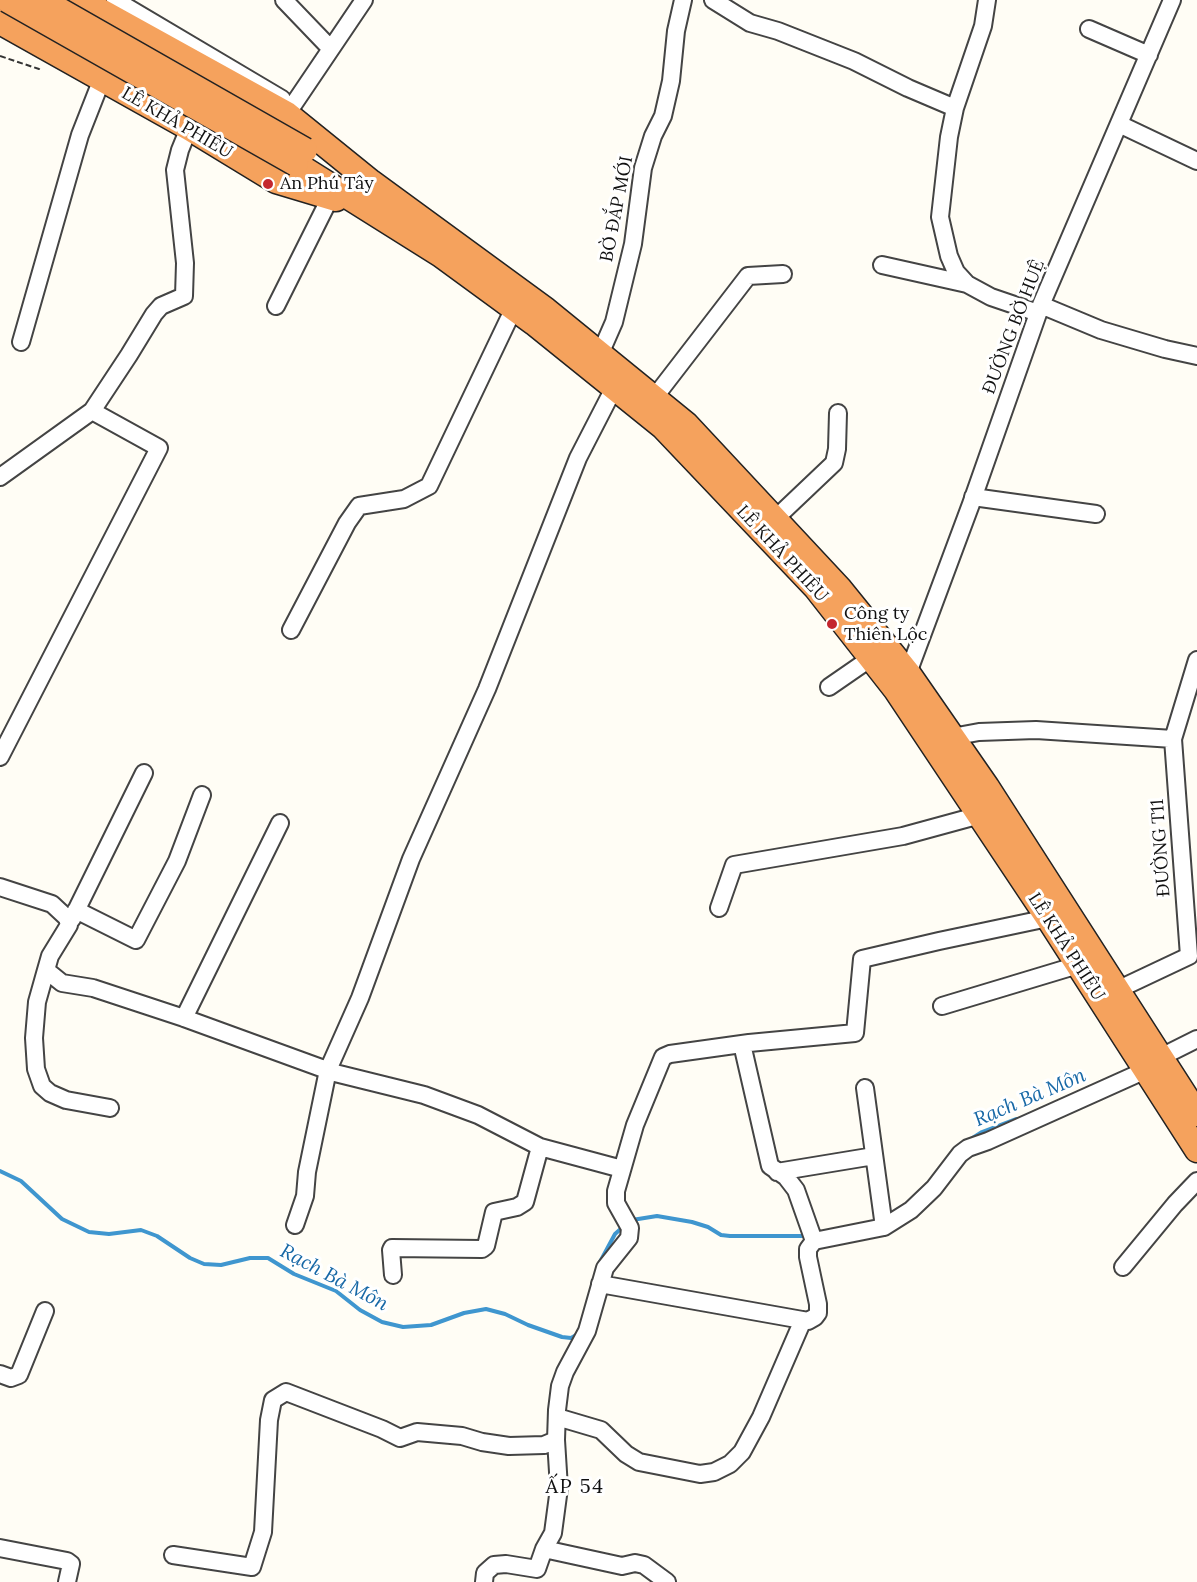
<!DOCTYPE html>
<html>
<head>
<meta charset="utf-8">
<style>
	body { margin:0 }
	canvas { display:block; background:#fffdf5 }
</style>
</head>
<body>
<canvas width="1197" height="1582"></canvas>
<script>
const g = document.querySelector('canvas').getContext('2d');
g.lineJoin = 'round';
function toPath(rows) {
  const path = new Path2D();
  for (const r of rows) {
    path.moveTo(r[0], r[1]);
    for (let i = 2; i < r.length; i += 2) path.lineTo(r[i], r[i + 1]);
  }
  return path;
}
function strokePath(path, color, width, dash) {
  g.strokeStyle = color;
  g.lineWidth = width;
  g.lineCap = dash ? 'butt' : 'round';
  g.setLineDash(dash || []);
  g.stroke(path);
}
function label(font, color, halo, rows, align = 'center') {
  g.font = font + ' Lora,serif';
  g.lineWidth = 6;
  g.setLineDash([]);
  g.textBaseline = 'middle';
  g.strokeStyle = halo;
  g.fillStyle = color;
  for (const [text, x, y, turn = 0] of rows) {
    g.save();
    g.translate(x, y);
    g.rotate((+turn || 0) * Math.PI / 180);
    g.textAlign = isNaN(turn) ? turn : align;
    if (halo) g.strokeText(text, 0, 0);
    g.fillText(text, 0, 0);
    g.restore();
  }
}
const stream = toPath([
	[971,1139,982,1132,1016,1119],
	[0,1171,21,1181,62,1219,89,1232,109,1234,141,1230,157,1236,190,1258,204,1264,221,1265,250,1258,268,1258,294,1274,336,1291,360,1310,382,1322,403,1327,431,1325,464,1313,486,1309,505,1314,528,1325,562,1337,571,1338,578,1334],
	[632,1220,657,1216,692,1222,708,1227,721,1235,730,1236,806,1236],
	[600,1262,615,1234,624,1226]
]);
const path = toPath([
	[0,56,39,69,40,66]
]);
const minor = toPath([
	[115,0,282,99],
	[284,0,331,49],
	[713,0,750,23,778,31,854,61,908,88,955,108,949,137,940,217,949,256,956,272,967,284,991,297,1038,313],
	[1089,29,1149,55],
	[955,108,983,26,987,0],
	[287,114,364,0],
	[1119,124,1197,161],
	[882,265,967,284],
	[1041,305,1101,330,1165,349,1197,356],
	[276,306,330,198],
	[21,342,80,135,102,79],
	[600,354,614,322,633,244,643,168,653,136,663,116,671,81,676,31,683,0],
	[654,398,748,276,783,274],
	[92,411,129,355,154,314,161,306,184,296,185,263,175,170,180,150,189,128],
	[0,477,92,411,159,448,0,757],
	[973,497,1096,514],
	[775,519,834,463,837,449,838,413],
	[291,630,347,523,359,506,404,499,429,486,514,308],
	[908,673,971,504,1041,305,1172,0],
	[829,687,871,658],
	[952,737,979,732,1036,730,1173,739],
	[0,887,52,904,67,918,69,925,50,956,46,970,62,983,93,988,184,1018,335,1073,424,1095,478,1115,540,1147,622,1169],
	[719,908,734,865,903,836,980,815],
	[76,910,136,940,177,861,202,795],
	[72,919,144,773],
	[46,970,37,1002,34,1038,36,1069,42,1086,50,1093,66,1100,110,1108],
	[1117,990,1189,956,1173,739,1197,660],
	[942,1006,1078,965],
	[184,1018,280,823],
	[742,1044,770,1166,786,1177,796,1190,814,1241],
	[1161,1057,1197,1039],
	[865,1088,884,1227],
	[777,1172,874,1156],
	[295,1225,305,1196,307,1172,328,1070,360,998,411,859,487,689,578,458,614,388],
	[1123,1267,1175,1204,1197,1181],
	[393,1275,391,1250,392,1248,482,1249,486,1246,494,1212,517,1207,525,1202,540,1147],
	[600,1284,808,1321,815,1317,818,1313,818,1304,808,1257,808,1249,814,1241,884,1227,911,1210,934,1188,960,1154,968,1148,988,1141,1146,1070],
	[0,1374,11,1378,19,1375,45,1311],
	[557,1417,601,1430,626,1454,639,1462,700,1474,714,1472,730,1464,742,1452,761,1417,803,1320],
	[0,1548,67,1561,71,1564,67,1582],
	[544,1549,622,1566,635,1563,644,1565,667,1582],
	[173,1555,252,1567,263,1532,269,1420,273,1400,286,1392,382,1429,400,1438,417,1432,462,1436,482,1442,509,1446,544,1445,556,1440],
	[484,1582,485,1573,494,1565,506,1564,537,1569,544,1549,553,1533,559,1488,556,1440,557,1410,560,1386,565,1372,587,1331,605,1268,629,1238,630,1228,616,1203,616,1191,635,1125,663,1057,670,1054,749,1043,855,1033,862,959,939,941,1048,918]
]);
const highway = toPath([
	[81,0,287,114,371,182,546,310,686,424,840,589,908,673,987,787,1197,1114],
	[0,22,189,128,276,181,336,199],
	[296,164,441,255,534,323,663,427,816,588,896,690,1048,918,1197,1150]
]);
const highwayBridge = toPath([
	[7,0,296,164],
	[42,0,305,150]
]);
const markers = [
	[268,184,6,"#c4262e"],
	[832,624,6,"#c4262e"]
];
const streetNames = [
	["LÊ KHẢ PHIÊU",177,123,30],
	["BỜ ĐẮP MỚI",617,209,-79],
	["ĐƯỜNG BỜ HUỆ",1014,327,-69],
	["LÊ KHẢ PHIÊU",782,554,47],
	["ĐƯỜNG T11",1161,848,-94],
	["LÊ KHẢ PHIÊU",1066,947,57]
];
const poiNames = [
	["An Phú Tây",280,184],
	["Công ty",844,614],
	["Thiên Lộc",844,635]
];
const waterNames = [
	["Rạch Bà Môn",1030,1098,-23],
	["Rạch Bà Môn",334,1278,28]
];
const neighbourhoodNames = [
	["ẤP 54",575,1487]
];
strokePath(stream, '#3f96cf', 4);
strokePath(minor, '#444', 20);
strokePath(highway, '#222', 27);
strokePath(path, '#333', 2, [6, 3]);
strokePath(minor, '#fff', 16);
strokePath(highway, '#f5a25d', 24);
strokePath(highwayBridge, '#222', 27, []);
strokePath(highwayBridge, '#f5a25d', 24);
for (const [x, y, r, color] of markers) {
  const dot = new Path2D();
  dot.arc(x, y, r, 0, 2 * Math.PI);
  g.fillStyle = color;
  g.fill(dot);
  strokePath(dot, '#fff', 2);
}
label('18px', '#111', '#fff', streetNames);
label('18px', '#111', '#fff', poiNames, 'left');
label('italic 20px', '#1768a6', '#fff', waterNames);
g.letterSpacing = '1.5px';
label('20px', '#111', '#fff', neighbourhoodNames);
g.letterSpacing = '0px';
</script>
</body>
</html>
